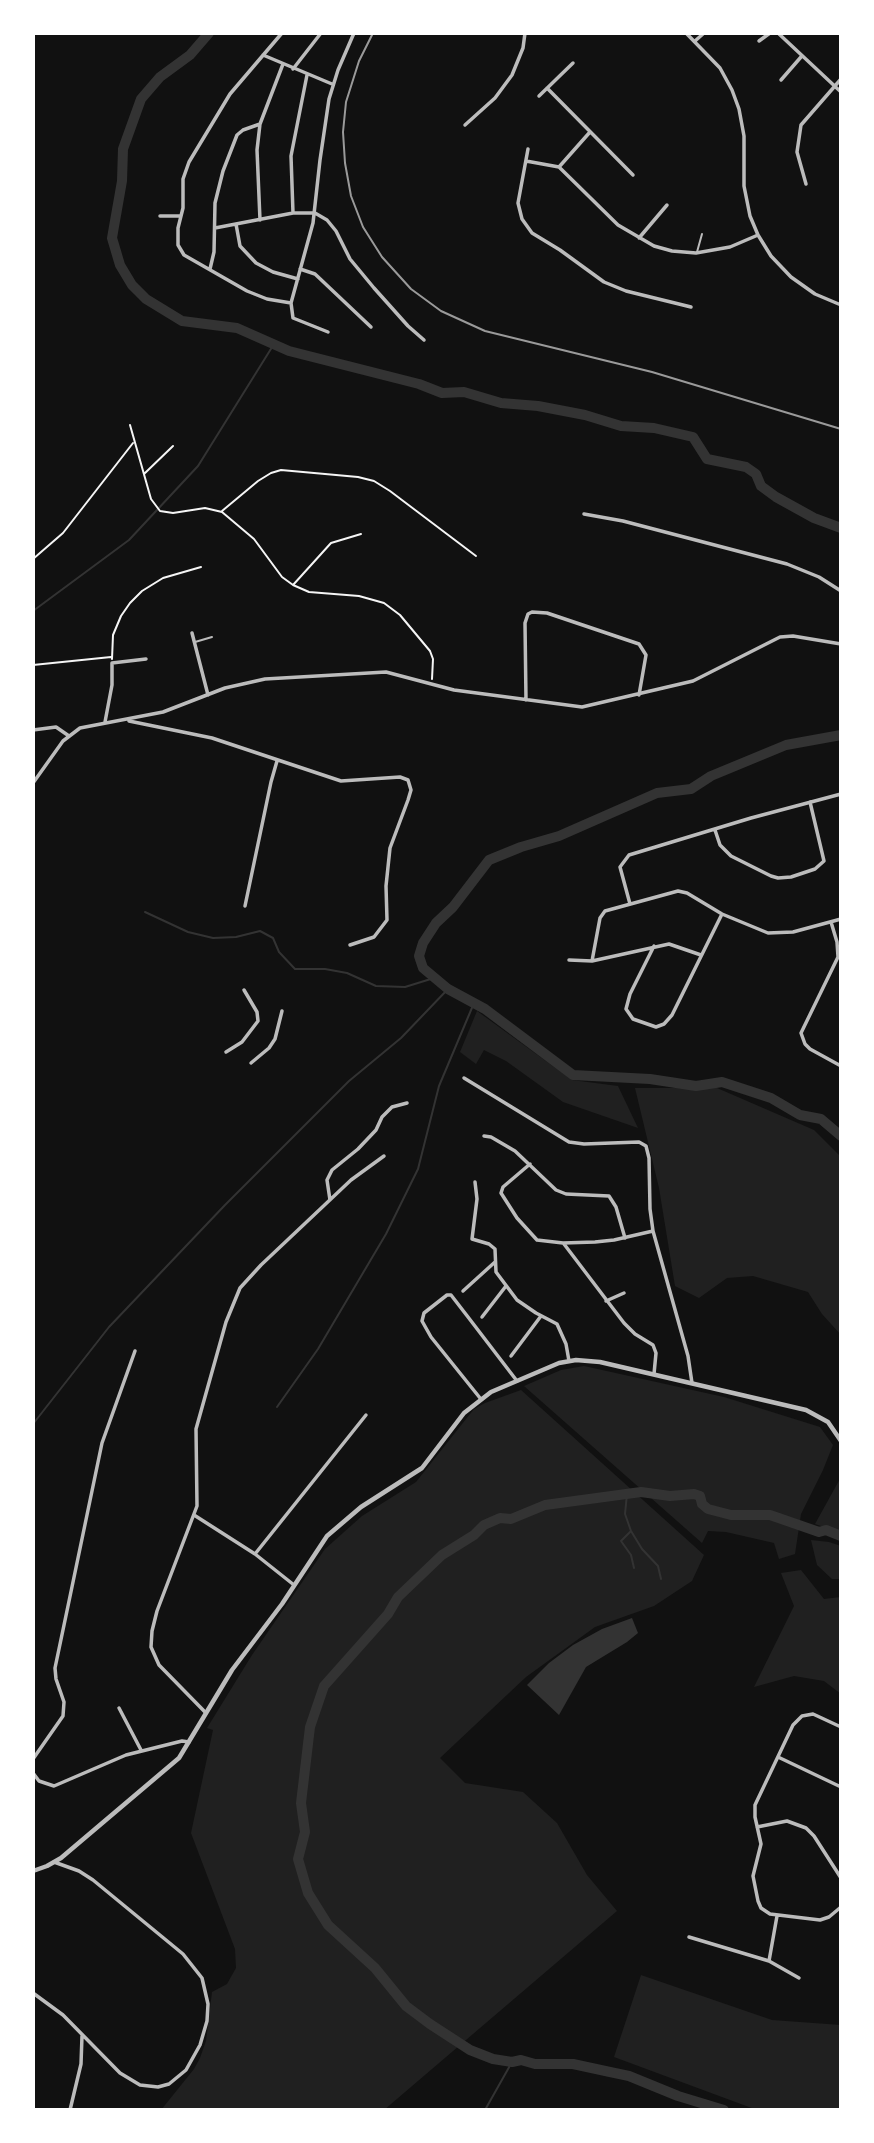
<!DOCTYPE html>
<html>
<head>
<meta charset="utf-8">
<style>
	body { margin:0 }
	#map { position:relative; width:874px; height:2143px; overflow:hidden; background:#111; font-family:Helvetica,sans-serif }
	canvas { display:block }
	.frame { position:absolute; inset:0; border:35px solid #fff; pointer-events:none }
</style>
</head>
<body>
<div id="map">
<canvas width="874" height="2143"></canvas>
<div class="frame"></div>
</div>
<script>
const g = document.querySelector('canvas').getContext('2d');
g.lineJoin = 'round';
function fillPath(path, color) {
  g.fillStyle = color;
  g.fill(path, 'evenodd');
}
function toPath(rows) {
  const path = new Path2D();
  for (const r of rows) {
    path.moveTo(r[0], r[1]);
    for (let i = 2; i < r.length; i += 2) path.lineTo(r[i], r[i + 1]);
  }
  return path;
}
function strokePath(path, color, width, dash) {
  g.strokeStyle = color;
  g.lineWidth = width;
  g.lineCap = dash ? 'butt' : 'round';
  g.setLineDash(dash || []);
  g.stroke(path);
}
const green = toPath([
	[477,1011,572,1080,618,1086,638,1128,563,1102,506,1061,484,1050,476,1064,460,1052],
	[635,1088,717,1088,814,1130,841,1157,841,1335,822,1314,808,1292,753,1276,727,1278,699,1298,675,1286,659,1188],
	[584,1366,724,1397,820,1427,833,1445,823,1470,801,1514,795,1554,779,1559,774,1543,726,1532,708,1531,702,1543,524,1386,561,1370],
	[521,1390,704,1555,692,1581,654,1606,595,1627,526,1677,440,1758,465,1783,523,1792,557,1823,587,1875,617,1911,384,2110,161,2110,194,2069,200,2058,206,2041,212,1992,227,1984,236,1968,235,1949,191,1833,213,1730,207,1728,252,1655,325,1549,362,1516,416,1482,474,1409,485,1403],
	[841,1477,841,1533,815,1524],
	[811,1540,829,1542,841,1546,841,1579,832,1579,817,1565],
	[801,1570,824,1599,841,1597,841,1694,824,1681,794,1676,754,1687,794,1606,781,1573],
	[641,1975,772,2020,841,2025,841,2110,757,2110,614,2057]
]);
const water = toPath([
	[632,1618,638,1633,627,1642,586,1667,559,1715,527,1685,549,1663,573,1645,602,1629]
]);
const stream = toPath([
	[33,611,129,540,198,466,274,344],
	[145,912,188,932,213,938,236,937,260,931,273,938,279,952,295,969,325,969,347,973,376,986,405,987,434,978],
	[277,1407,318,1349,386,1234,418,1169,439,1086,474,1003],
	[33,1424,109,1327,225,1205,349,1081,401,1038,448,989],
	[627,1494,625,1514,631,1531,621,1541,631,1555,634,1568],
	[631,1531,642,1549,658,1566,661,1579],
	[485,2110,512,2062]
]);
const river = toPath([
	[209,33,190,55,160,77,141,99,123,149,122,181,112,238,120,265,132,285,146,299,182,321,237,328,289,351,419,384,442,393,464,392,501,403,538,406,585,415,621,426,654,428,693,437,707,459,746,467,756,474,761,486,776,497,814,518,841,528],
	[841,735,786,745,711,776,691,789,657,793,559,836,521,847,489,860,453,907,436,923,423,943,419,956,423,968,448,989,485,1009,573,1075,650,1079,696,1086,722,1082,771,1098,800,1115,821,1119,841,1136],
	[724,2110,678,2096,629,2076,610,2072,573,2064,535,2064,521,2060,512,2062,493,2059,470,2050,430,2024,406,2006,375,1968,328,1925,308,1893,298,1859,305,1832,301,1803,310,1727,324,1686,388,1614,398,1597,442,1555,474,1535,484,1525,500,1518,511,1519,545,1505,641,1492,670,1496,694,1494,700,1496,702,1504,708,1509,731,1515,770,1515,819,1532,826,1530,841,1536]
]);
const path = toPath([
	[130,425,151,499,160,511,173,513,205,508,222,512,254,539,282,577,293,585,309,592,359,596,384,603,400,615,430,651,433,659,432,679],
	[144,474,173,446],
	[222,511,258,481,271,473,281,470,358,477,374,481,390,491,476,556],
	[33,559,63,533,133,443],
	[293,585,331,543,361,534],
	[112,659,113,635,121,616,130,603,142,591,163,578,201,567],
	[33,665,111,657]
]);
const service = toPath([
	[697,252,702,234],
	[195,642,212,637]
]);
const minor = toPath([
	[282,33,230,94,189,162,183,179,183,208,178,228,178,245,184,255,247,291,267,299,291,303],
	[686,33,720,68,732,90,739,109,744,136,744,186,750,216,758,235,771,256,791,277,815,294,841,305],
	[778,33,841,92],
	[695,41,704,33],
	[759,41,770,33],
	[263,55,332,84],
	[293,69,321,33],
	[781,80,801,57],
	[547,88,633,175],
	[539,96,573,63],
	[465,125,495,98,512,75,523,48,525,33],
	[528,149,518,203,522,219,532,233,560,250,604,282,626,291,691,307],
	[526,161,559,167,618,225,654,246,672,251,696,253,730,247,758,235],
	[559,167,590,132],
	[806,184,797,152,801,125,841,79],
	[293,213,291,156,307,75],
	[160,216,181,216],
	[260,220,257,150,260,124,283,64],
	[236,224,240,246,256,263,273,272,298,279],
	[215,228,293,213,315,213,327,220,336,231,350,259,374,288,408,326,424,340],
	[639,238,667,205],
	[210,269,214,252,215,203,223,171,237,135,243,130,260,124],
	[300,269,315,274,371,327],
	[328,332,293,318,291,303,313,223,320,160,329,99,338,70,354,33],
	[584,514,623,521,787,564,819,577,841,591],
	[192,633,208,695],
	[526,700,525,623,528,614,532,612,547,613,639,644,646,655,639,695],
	[129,721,212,738,341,781,400,777,408,780,411,790,408,800,390,848,386,886,387,920,374,937,350,945],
	[105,722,112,685,112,663,146,659],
	[33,730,56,727,69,736],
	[33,783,63,741,80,728,163,712,225,688,265,679,386,672,454,690,582,707,693,681,780,637,793,636,841,644],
	[715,830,720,845,731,856,771,876,778,878,791,877,815,869,824,861,810,802],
	[630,904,620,867,629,855,751,818,841,794],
	[245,906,271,782,277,761],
	[831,922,837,942,838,957,801,1033,805,1044,810,1049,841,1066],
	[654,946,630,994,626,1009,633,1019,656,1027,664,1024,672,1015,722,914],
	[569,960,592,961,669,944,701,955],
	[592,961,600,918,605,911,678,891,687,893,722,914,768,933,793,932,841,919],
	[226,1052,242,1042,258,1021,257,1012,244,990],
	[251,1063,269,1048,275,1039,282,1011],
	[464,1078,569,1142,584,1144,639,1142,646,1146,649,1158,650,1209,653,1231,688,1356,692,1383],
	[484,1136,491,1137,515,1151,556,1190,566,1194,609,1196,616,1207,625,1238],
	[530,1164,503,1187,501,1193,517,1218,537,1240,563,1243,595,1242,614,1240,653,1231],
	[475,1182,477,1199,472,1239,489,1244,495,1249,496,1272,517,1300,536,1313,557,1324,566,1344,569,1361],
	[330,1200,327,1180,332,1170,358,1149,376,1130,382,1117,392,1107,407,1103],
	[564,1244,624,1323,635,1334,653,1345,656,1353,654,1374],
	[463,1291,495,1262],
	[606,1301,624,1293],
	[482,1317,506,1286],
	[511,1356,541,1316],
	[480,1398,431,1337,422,1321,424,1313,447,1295,451,1295,468,1317,517,1381],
	[194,1515,255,1554,294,1585],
	[255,1554,366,1415],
	[119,1708,141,1750],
	[205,1712,159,1665,151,1647,152,1631,157,1611,197,1506,196,1429,226,1322,240,1288,261,1265,351,1180,384,1156],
	[841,1727,813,1714,802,1716,793,1725,755,1805,755,1817,761,1844,753,1876,758,1901,761,1908,770,1914,820,1920,829,1917,841,1907],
	[778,1757,841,1787],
	[33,1759,63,1716,64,1702,56,1679,55,1668,68,1606,102,1443,135,1351],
	[33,1773,39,1781,54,1786,126,1755,182,1741,189,1742],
	[757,1827,787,1821,806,1828,814,1836,841,1878],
	[689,1937,769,1961,799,1978],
	[769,1961,777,1916],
	[33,1993,63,2015,120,2073,140,2085,158,2087,169,2084,186,2070,200,2045,207,2021,208,2004,202,1978,183,1954,93,1880,79,1871,54,1862],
	[70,2110,81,2064,82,2036]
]);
const tertiary = toPath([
	[33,1871,47,1866,61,1858,179,1758,232,1670,282,1604,327,1536,361,1507,422,1468,464,1413,491,1392,559,1363,576,1360,600,1362,806,1410,828,1422,841,1441]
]);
const rail = toPath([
	[373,33,359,61,346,102,343,132,345,163,351,196,363,227,382,257,411,289,441,311,485,331,652,372,841,429]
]);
fillPath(green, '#202020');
fillPath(water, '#333');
strokePath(stream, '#333', 2);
strokePath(river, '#333', 10);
strokePath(path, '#f5f5f5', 2);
strokePath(service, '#bcbcbc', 2);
strokePath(minor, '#bcbcbc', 3.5);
strokePath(tertiary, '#bcbcbc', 4.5);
strokePath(rail, '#9a9a9a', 2);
</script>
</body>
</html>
